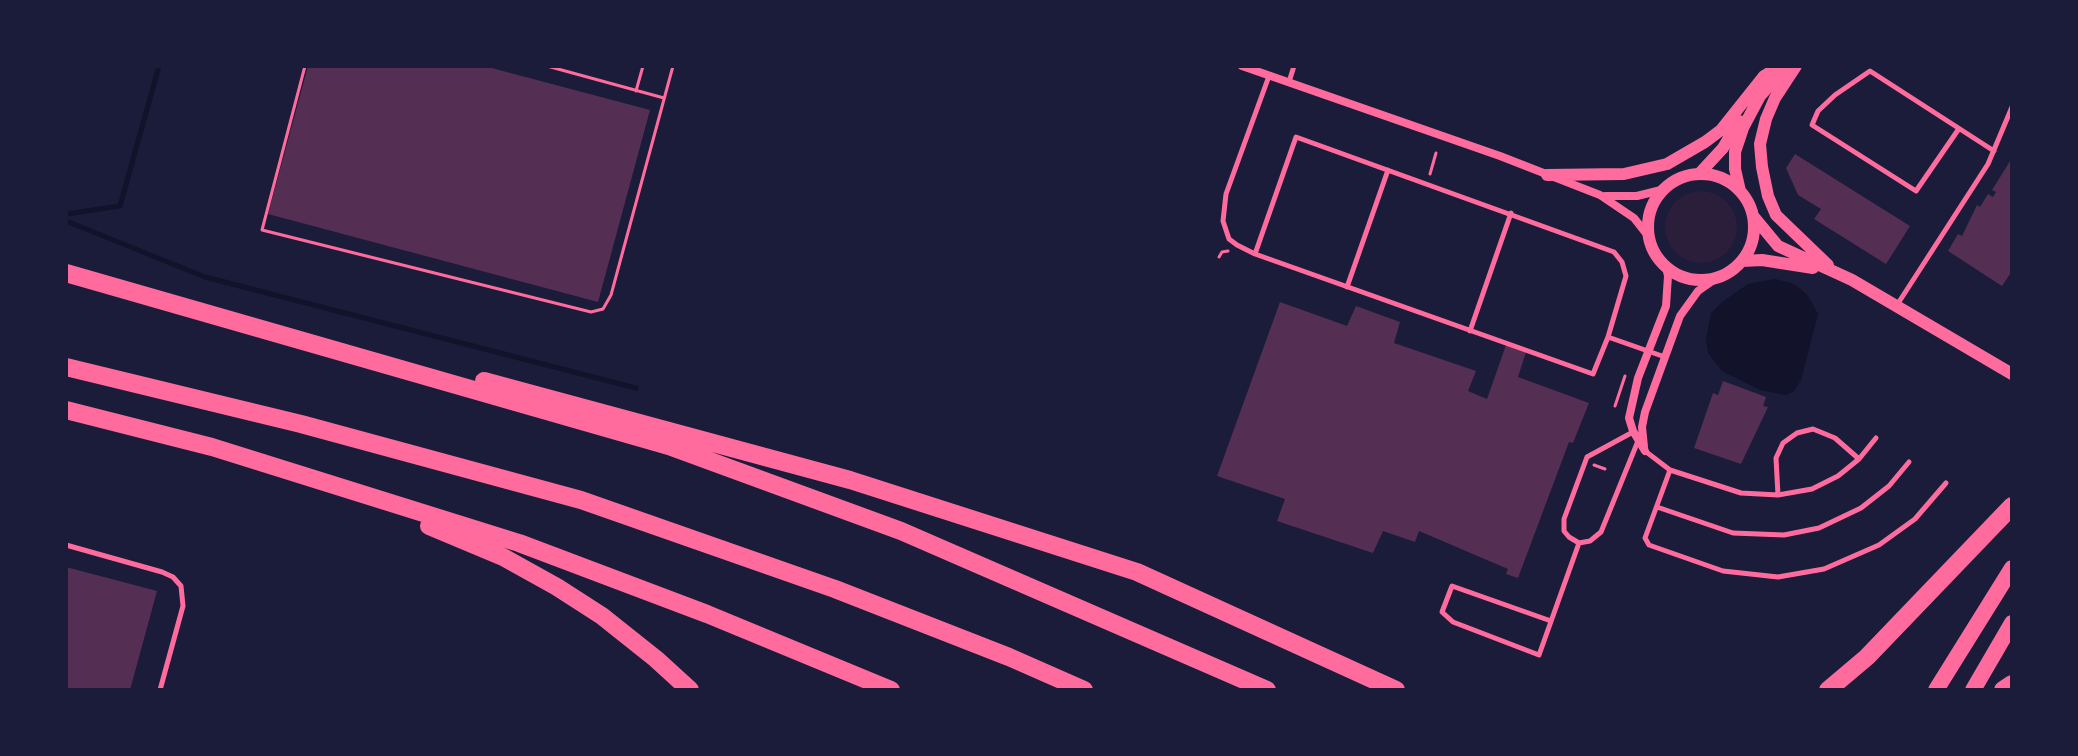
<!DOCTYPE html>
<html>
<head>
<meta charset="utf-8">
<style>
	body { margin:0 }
	#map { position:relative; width:2078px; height:756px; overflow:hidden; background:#1b1b3a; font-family:"IBM Plex Sans",sans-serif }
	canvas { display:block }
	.frame { position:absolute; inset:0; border:68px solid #1b1b3a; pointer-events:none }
</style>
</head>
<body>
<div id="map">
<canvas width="2078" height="756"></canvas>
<div class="frame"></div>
</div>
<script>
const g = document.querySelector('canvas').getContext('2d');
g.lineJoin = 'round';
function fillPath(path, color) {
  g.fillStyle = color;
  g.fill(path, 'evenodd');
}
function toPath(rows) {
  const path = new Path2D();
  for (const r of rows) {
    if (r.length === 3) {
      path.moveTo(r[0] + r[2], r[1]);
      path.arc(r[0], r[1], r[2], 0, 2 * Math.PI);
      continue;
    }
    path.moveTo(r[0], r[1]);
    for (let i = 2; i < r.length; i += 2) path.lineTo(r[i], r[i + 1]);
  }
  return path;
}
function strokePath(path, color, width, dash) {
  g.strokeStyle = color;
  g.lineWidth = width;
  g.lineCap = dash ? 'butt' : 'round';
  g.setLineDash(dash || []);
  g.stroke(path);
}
const green = toPath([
	[1701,227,36]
]);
const water = toPath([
	[1775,279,1791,283,1801,289,1808,296,1818,314,1801,380,1794,391,1786,395,1760,390,1722,371,1708,353,1706,339,1711,313,1722,302,1748,284]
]);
const stream = toPath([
	[66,214,120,206,159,66],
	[66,221,205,277,636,388]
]);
const building = toPath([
	[308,66,484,66,650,110,598,302,268,214],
	[1795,154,1910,226,1886,264,1814,219,1821,209,1798,195,1786,168],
	[2012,158,2012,271,2002,286,1948,251,1958,234,1962,236,1977,205,1980,207,1988,194,1993,197,1996,192,1992,190],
	[1280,302,1347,326,1356,306,1400,322,1394,343,1476,371,1468,391,1487,399,1506,345,1526,352,1518,377,1589,403,1573,443,1569,442,1518,578,1506,574,1508,569,1419,531,1415,542,1383,531,1373,553,1277,521,1285,499,1217,476],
	[1723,381,1766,397,1763,406,1768,407,1741,464,1694,448,1713,393,1718,395],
	[66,567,157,591,130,690,66,690]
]);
const path = toPath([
	[305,66,262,230,591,312,603,309,611,295,673,66],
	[547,66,664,98],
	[636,91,643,66],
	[1430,174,1436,153],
	[1219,257,1222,252,1228,251],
	[1615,406,1625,376],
	[1594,465,1605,469]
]);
const service = toPath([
	[1269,76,1226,194,1223,221,1229,239,1237,245,1255,254,1593,374,1608,337],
	[1289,82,1294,66],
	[1958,130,1916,191,1812,125,1818,111,1835,95,1870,71,1994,151],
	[1255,254,1296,137,1614,252,1622,262,1626,276,1608,337,1665,357],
	[1347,287,1388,170],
	[1897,305,1988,164,2012,107],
	[1470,331,1511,213],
	[1633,432,1587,457,1564,519,1564,531,1569,537,1579,543,1590,541,1601,532,1638,441],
	[1645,451,1670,470,1741,493,1778,495,1812,489,1838,476,1859,459,1876,438],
	[1670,470,1645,538,1649,545,1723,571,1778,577,1824,569,1879,545,1915,519,1946,483],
	[1778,495,1776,458,1783,443,1797,433,1813,429,1835,438,1859,459],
	[1657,507,1733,533,1784,535,1819,528,1861,508,1889,486,1909,462],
	[66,545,162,572,173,577,181,586,183,606,160,690],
	[1551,621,1452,586,1442,612,1453,622,1539,655,1579,543]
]);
const minor = toPath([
	[1242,66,1500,156,1600,195,1634,218,1649,237],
	[1605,196,1637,196,1665,189],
	[1644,447,1642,427,1645,412,1680,316,1698,291,1715,279],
	[1645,451,1633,431,1629,418,1638,378,1666,306,1668,276,1666,267]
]);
const tertiary = toPath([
	[1796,66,1775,98,1766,119,1760,144,1762,167,1768,196,1776,215,1828,265],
	[1701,227,53],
	[1699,174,1723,148,1739,121],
	[1547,175,1624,174,1667,164,1705,142,1721,130,1764,76,1780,66],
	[1740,191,1735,169,1735,152,1743,128,1760,96,1787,66],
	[1754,217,1778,246,1852,280,2012,374],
	[1742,261,1762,260,1813,268]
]);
const primary = toPath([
	[1973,690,2012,623]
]);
const trunk = toPath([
	[1936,690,2012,568]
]);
const motorway = toPath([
	[66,273,669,446,901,531,1267,690],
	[66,367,301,424,581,500,835,589,1009,657,1084,690],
	[484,381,850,480,1137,572,1396,690],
	[66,410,212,447,519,543,707,614,891,690],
	[429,526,503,557,557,587,602,616,656,659,690,690],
	[1828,690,1867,657,2012,506],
	[2003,690,2012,684]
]);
fillPath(green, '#2a1e3b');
fillPath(water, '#12122b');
strokePath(stream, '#12122b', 5);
fillPath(building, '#542f53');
strokePath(path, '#ff6b9d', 3);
strokePath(service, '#ff6b9d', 5);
strokePath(minor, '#ff6b9d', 8);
strokePath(tertiary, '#ff6b9d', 12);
strokePath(primary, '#ff6b9d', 16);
strokePath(trunk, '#ff6b9d', 16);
strokePath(motorway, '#ff6b9d', 18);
</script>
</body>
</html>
